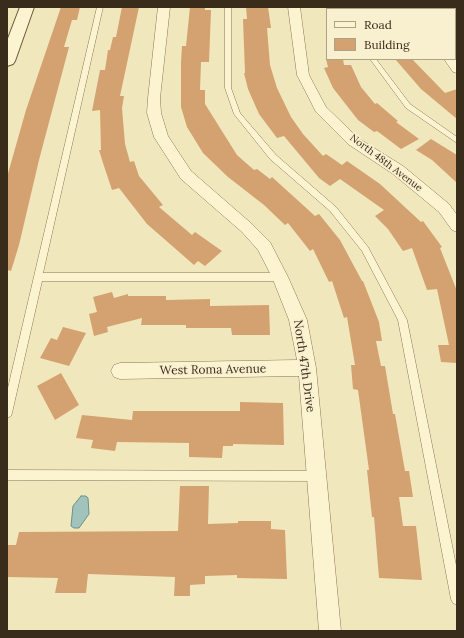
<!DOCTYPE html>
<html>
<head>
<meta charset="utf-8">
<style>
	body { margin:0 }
	#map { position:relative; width:464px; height:638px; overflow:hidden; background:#f1e7bd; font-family:Lora,serif }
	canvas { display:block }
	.frame { position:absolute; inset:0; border:8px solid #392c1b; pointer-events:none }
	.legend { position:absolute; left:326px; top:8px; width:130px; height:52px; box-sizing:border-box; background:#f8f0ce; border:1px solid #aca286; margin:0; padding:5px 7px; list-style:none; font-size:12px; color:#392c1b }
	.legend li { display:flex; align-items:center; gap:8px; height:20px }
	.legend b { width:20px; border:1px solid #aca286 }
</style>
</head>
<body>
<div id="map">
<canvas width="464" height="638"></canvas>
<div class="frame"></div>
<ul class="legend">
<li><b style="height:5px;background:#fcf3d1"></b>Road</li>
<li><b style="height:11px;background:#d3a270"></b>Building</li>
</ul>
</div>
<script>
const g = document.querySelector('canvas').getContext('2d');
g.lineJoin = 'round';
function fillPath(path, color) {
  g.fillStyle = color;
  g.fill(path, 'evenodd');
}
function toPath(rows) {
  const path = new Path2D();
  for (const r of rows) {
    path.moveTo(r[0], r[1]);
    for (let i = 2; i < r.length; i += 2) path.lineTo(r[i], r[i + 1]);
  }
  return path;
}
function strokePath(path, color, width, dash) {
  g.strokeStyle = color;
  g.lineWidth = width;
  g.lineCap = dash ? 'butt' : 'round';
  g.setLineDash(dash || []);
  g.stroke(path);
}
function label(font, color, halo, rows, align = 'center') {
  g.font = font + ' Lora,serif';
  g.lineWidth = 3.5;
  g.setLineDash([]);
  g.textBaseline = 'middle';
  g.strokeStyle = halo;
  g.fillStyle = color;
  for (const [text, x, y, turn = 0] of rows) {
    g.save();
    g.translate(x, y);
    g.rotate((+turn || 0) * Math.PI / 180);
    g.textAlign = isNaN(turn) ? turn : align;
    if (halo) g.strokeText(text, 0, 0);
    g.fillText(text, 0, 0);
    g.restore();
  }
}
const water = toPath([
	[81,496,86,496,88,498,89,514,79,528,74,528,71,526,73,506,81,496]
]);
const building = toPath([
	[61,7,80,7,77,20,72,20,64,47,69,47,39,160,19,245,11,271,7,270,7,177,26,110],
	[122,7,139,7,120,96,124,96,122,108,125,144,130,162,134,161,139,176,163,205,159,207,192,235,195,232,222,251,205,266,198,261,194,265,147,224,119,188,112,190,103,163,99,150,101,150,100,110,92,111,100,70,105,70,108,50,110,50,113,37,116,37],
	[190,7,205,7,205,10,211,10,209,62,201,62,200,90,205,90,205,104,237,155,254,170,257,169,270,179,272,177,315,216,319,214,340,240,362,281,363,281,379,322,382,341,376,341,381,366,385,366,393,414,395,414,405,471,409,471,413,497,399,497,403,526,416,526,422,580,379,578,374,517,372,517,367,470,369,470,358,390,353,389,351,365,355,365,347,317,344,318,332,281,329,282,313,249,310,251,288,223,285,225,264,205,228,177,203,153,187,127,181,107,181,62,182,46,186,46],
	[246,7,268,7,271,28,267,28,270,65,277,88,291,117,303,134,323,156,326,154,342,165,347,161,380,184,421,222,423,221,442,247,440,248,457,291,457,363,441,362,438,345,449,345,437,289,427,290,412,248,403,251,388,229,375,216,384,210,340,179,330,186,319,178,284,136,277,138,259,114,248,89,244,73,245,73,243,19,247,19],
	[326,59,343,59,344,65,351,65,361,87,375,104,377,103,398,121,396,122,419,139,401,149,377,131,374,132,358,120,333,88,324,68,328,67],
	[395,59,412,59,445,93,457,89,457,119,421,89],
	[431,139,457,155,457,183,432,160,416,150],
	[112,292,114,298,128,294,128,296,166,296,166,300,210,299,210,306,269,305,270,335,232,335,231,328,186,328,186,325,141,325,142,318,107,327,108,332,94,336,89,314,97,312,93,297],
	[63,327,86,333,69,366,40,358,51,338,57,340],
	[61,373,79,405,55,420,37,386],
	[240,402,283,403,284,445,233,444,233,446,223,446,222,458,189,457,189,443,117,442,115,451,91,448,93,440,76,438,82,415,132,420,133,411,240,411],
	[180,486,209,486,208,524,238,523,238,521,271,521,271,529,285,530,287,579,237,578,237,575,205,576,205,584,190,585,190,596,174,596,175,577,88,574,86,593,55,593,58,578,7,577,7,545,16,545,19,532,178,531]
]);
const lane = toPath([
	[97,7,103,7,43,273,280,273,283,274,284,277,283,280,280,281,42,281,12,413,11,416,7,418,7,392,97,7],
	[225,7,231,7,231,88,240,113,276,155,336,207,368,247,407,320,457,570,457,605,453,603,451,599,398,320,362,251,330,211,270,159,234,114,225,88,225,7],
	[356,7,362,7,362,9,356,9,356,7],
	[370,59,376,59,410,104,457,137,457,143,406,108,370,59],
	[7,470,317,471,321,472,322,476,321,480,317,481,7,480,7,470]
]);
const street = toPath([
	[158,7,170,7,160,98,161,113,168,136,191,171,252,224,270,242,288,277,307,320,316,368,341,631,319,631,299,376,120,379,114,377,111,371,114,365,120,363,297,360,289,320,272,277,258,250,242,232,181,179,154,137,147,113,148,98,158,7],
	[288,7,300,7,309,75,326,107,358,138,403,166,449,204,457,215,457,232,452,230,439,212,393,174,348,144,316,112,297,75,288,7],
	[415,7,427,7,428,9,416,9,415,7],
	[455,25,457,25,457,31,455,31,455,25],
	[455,57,457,60,457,73,453,72,444,59,455,59,455,57]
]);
const secondary = toPath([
	[20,7,34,7,15,61,13,64,7,66,7,41,20,7]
]);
const farStreetnames = [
	["North 48th Avenue",386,163,37]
];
const streetNames = [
	["North 47th Drive",304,366,82],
	["West Roma Avenue",213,370,-1]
];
fillPath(water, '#a1c3bc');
strokePath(water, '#68918a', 1);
fillPath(building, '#d3a270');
strokePath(lane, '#8b7755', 1);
strokePath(street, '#8b7755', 1);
strokePath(secondary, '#6d5738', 2);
fillPath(lane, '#fcf3d1');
fillPath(street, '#fcf3d1');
fillPath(secondary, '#fcf3d1');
label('10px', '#392c1b', '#f8f0ce', farStreetnames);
label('12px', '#392c1b', '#f8f0ce', streetNames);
</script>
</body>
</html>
